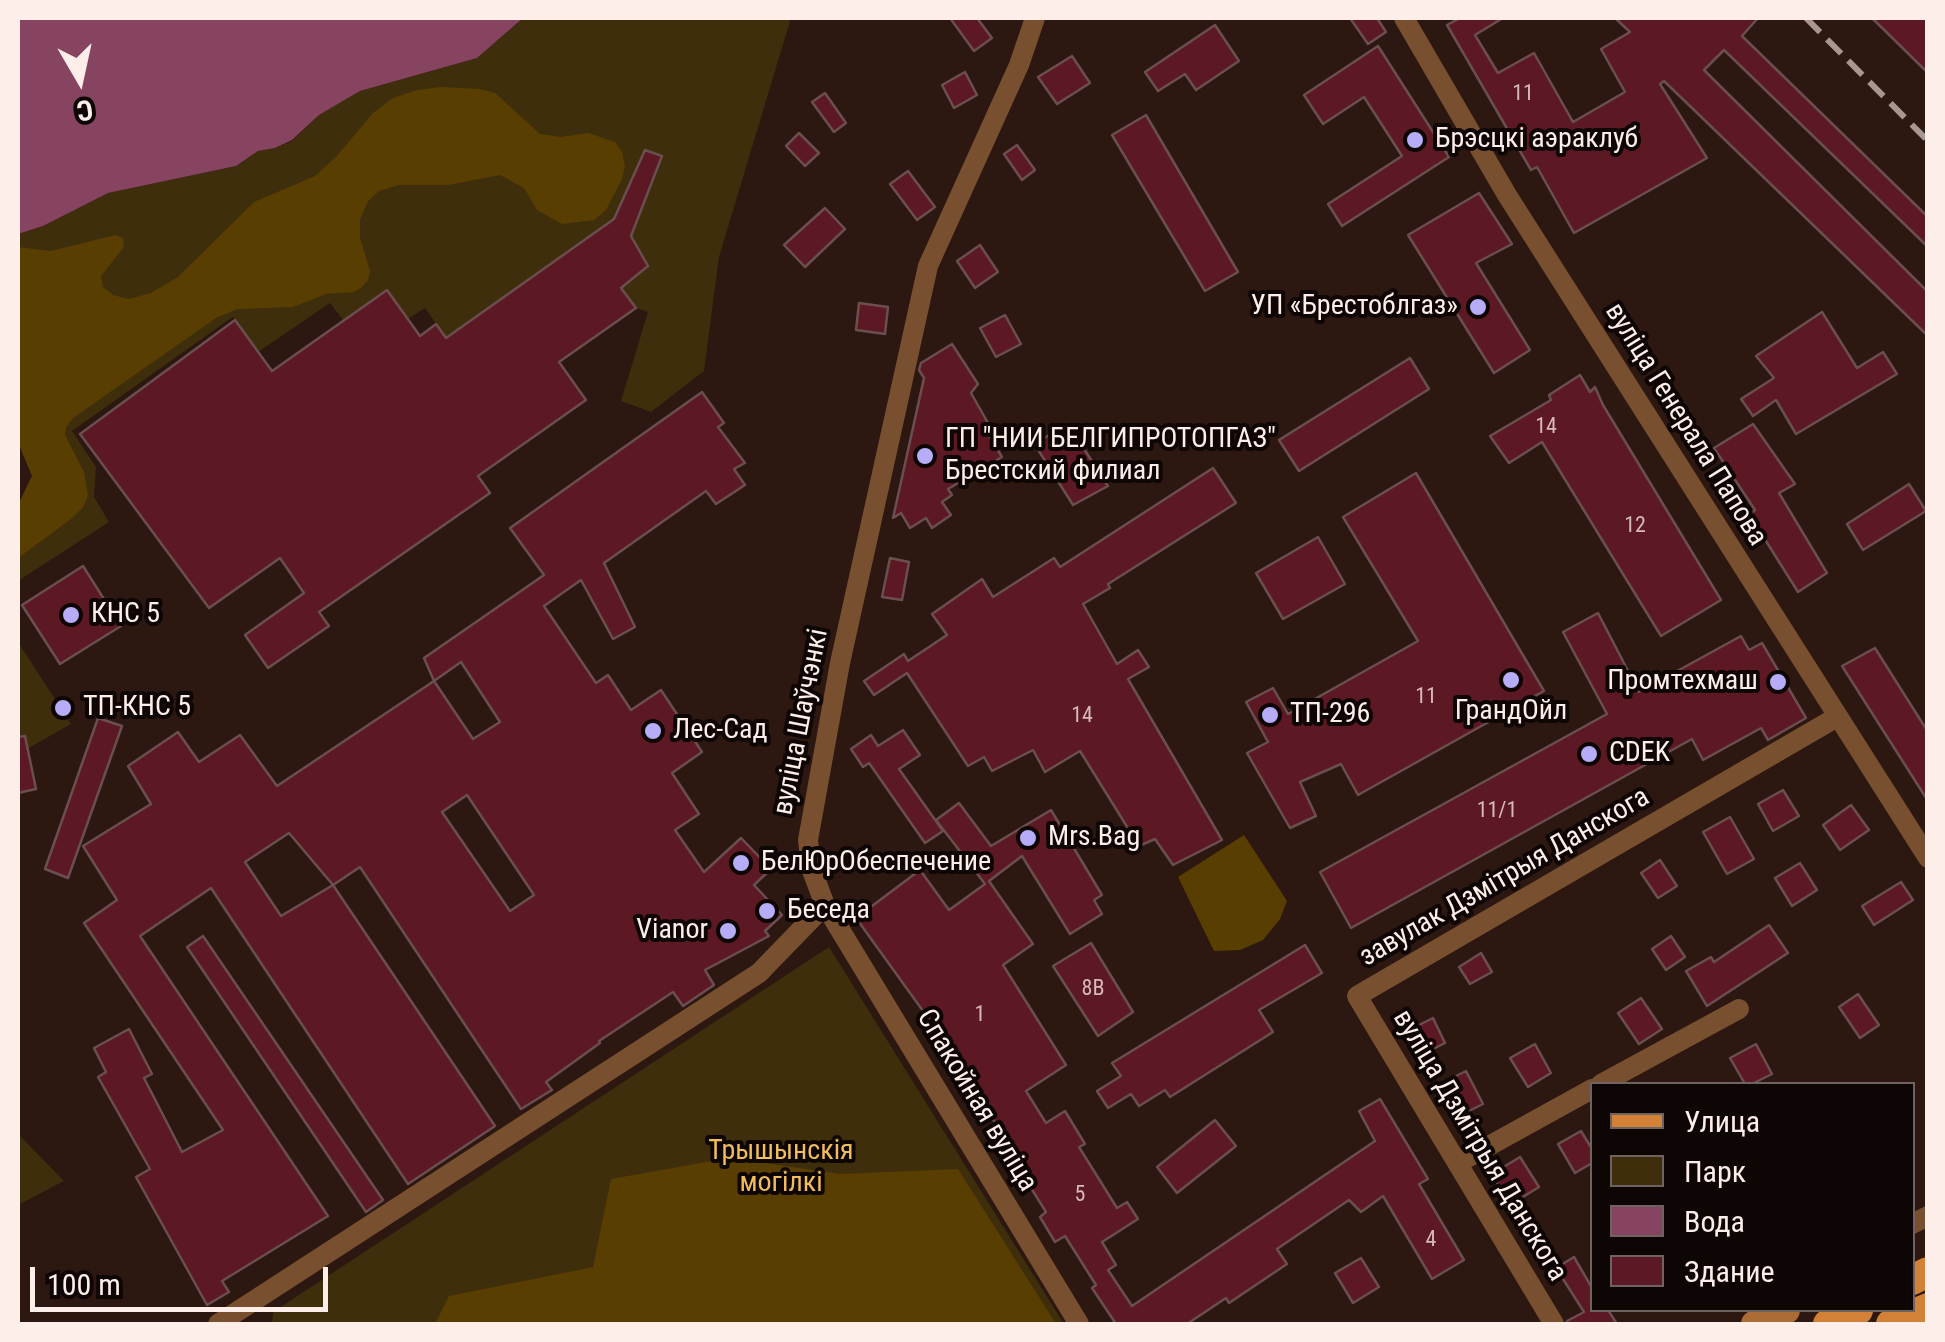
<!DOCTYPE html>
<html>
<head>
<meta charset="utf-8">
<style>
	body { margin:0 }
	#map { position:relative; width:1945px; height:1342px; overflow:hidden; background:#2c1711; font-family:"Roboto Condensed",sans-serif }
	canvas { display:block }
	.frame { position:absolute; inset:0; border:20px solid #feeeea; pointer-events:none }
	.legend { position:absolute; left:1590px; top:1082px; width:325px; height:230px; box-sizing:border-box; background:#0e0604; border:2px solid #6e6360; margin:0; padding:12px 18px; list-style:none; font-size:30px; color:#feeeea }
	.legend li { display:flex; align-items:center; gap:20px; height:50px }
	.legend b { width:50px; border:2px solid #6e6360 }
	.north { position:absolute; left:30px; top:30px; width:100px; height:100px; -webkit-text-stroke:8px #0e0604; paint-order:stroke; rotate:171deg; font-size:28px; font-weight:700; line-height:40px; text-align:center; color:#feeeea }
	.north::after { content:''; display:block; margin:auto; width:35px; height:45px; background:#feeeea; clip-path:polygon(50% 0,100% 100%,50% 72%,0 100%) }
	.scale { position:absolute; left:30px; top:1267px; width:298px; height:45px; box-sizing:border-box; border:5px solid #feeeea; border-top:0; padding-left:12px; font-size:30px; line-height:35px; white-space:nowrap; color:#feeeea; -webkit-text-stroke:8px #0e0604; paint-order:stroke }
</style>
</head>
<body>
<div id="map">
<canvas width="1945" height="1342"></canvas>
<div class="frame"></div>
<ul class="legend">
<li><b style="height:12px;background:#d38136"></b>Улица</li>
<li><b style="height:28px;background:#3f2e0b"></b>Парк</li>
<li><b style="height:28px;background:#874461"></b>Вода</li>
<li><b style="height:28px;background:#5d1923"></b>Здание</li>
</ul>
<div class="north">С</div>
<div class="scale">100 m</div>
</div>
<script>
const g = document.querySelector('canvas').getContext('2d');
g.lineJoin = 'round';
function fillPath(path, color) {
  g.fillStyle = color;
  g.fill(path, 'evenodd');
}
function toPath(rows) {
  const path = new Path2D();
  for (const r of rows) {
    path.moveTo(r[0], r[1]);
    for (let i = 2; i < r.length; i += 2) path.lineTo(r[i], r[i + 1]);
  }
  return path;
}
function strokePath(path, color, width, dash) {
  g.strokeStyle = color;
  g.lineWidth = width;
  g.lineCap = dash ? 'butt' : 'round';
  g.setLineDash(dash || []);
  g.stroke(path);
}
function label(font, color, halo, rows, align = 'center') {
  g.font = font + ' "Roboto Condensed",sans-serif';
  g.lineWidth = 8;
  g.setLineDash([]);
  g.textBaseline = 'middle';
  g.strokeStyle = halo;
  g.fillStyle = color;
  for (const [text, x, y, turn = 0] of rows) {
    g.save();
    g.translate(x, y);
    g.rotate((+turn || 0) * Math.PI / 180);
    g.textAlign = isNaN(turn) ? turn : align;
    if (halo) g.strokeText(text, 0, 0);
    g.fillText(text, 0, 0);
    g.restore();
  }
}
const green = toPath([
	[523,18,791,18,719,257,704,371,651,412,621,401,648,312,636,308,621,288,630,238,662,157,645,150,614,219,446,338,425,308,408,319,387,290,343,320,330,303,258,352,233,317,227,321,72,431,96,467,94,497,109,522,18,581,18,505,32,476,18,442,18,234,43,226,108,193,236,166,258,151,275,148,292,141,319,115,360,91,477,58],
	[18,642,71,724,18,754],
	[829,947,1064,1324,272,1324,273,1312],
	[18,1134,64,1181,18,1205]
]);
const forest = toPath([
	[441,87,479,89,495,93,540,134,561,137,588,133,615,142,622,152,625,166,622,179,606,210,594,220,562,224,537,210,524,188,500,175,448,185,399,185,379,191,368,201,360,220,360,238,370,271,368,280,361,288,354,292,326,294,293,307,237,309,216,318,73,418,66,427,65,435,84,472,88,496,83,507,71,519,18,558,18,505,32,476,18,442,18,247,51,251,115,235,123,238,124,247,101,276,103,287,113,295,129,299,151,293,178,277,254,202,315,176,336,157,373,113,393,98,417,90],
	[1244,835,1287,901,1280,919,1263,940,1240,950,1214,951,1178,877],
	[729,1158,841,1174,958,1169,1056,1324,435,1324,449,1296,593,1267,611,1179]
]);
const water = toPath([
	[18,18,523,18,477,58,360,91,319,115,292,140,275,148,258,151,236,166,108,193,43,226,18,234]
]);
const building = toPath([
	[950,18,977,18,992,38,974,51,950,18],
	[1350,18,1377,18,1386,32,1368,44,1350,18],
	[1460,18,1503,18,1475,35,1498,73,1534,53,1573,122,1625,92,1601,49,1630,32,1615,18,1758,18,1742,36,1928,217,1928,247,1724,50,1704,70,1928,292,1928,336,1664,81,1660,84,1707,158,1574,233,1537,167,1531,170,1447,25,1460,18],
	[1872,18,1928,18,1928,73,1872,18],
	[1215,25,1239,61,1196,90,1185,74,1158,91,1145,72,1215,25],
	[1378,46,1449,157,1342,226,1328,204,1402,156,1364,97,1323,124,1304,95,1378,46],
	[1072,56,1090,83,1057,104,1038,77,1072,56],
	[965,72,977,95,954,108,942,85,965,72],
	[825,93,846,123,834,132,812,102,825,93],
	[1146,115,1238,272,1205,291,1112,135,1146,115],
	[799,133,819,153,805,166,786,146,799,133],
	[1017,145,1035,170,1022,180,1004,154,1017,145],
	[645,150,662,156,631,236,648,266,621,288,636,308,559,362,586,400,478,476,490,493,319,612,329,626,268,668,245,635,304,593,280,558,209,608,80,434,235,320,272,371,387,290,420,336,436,324,446,338,614,219,645,150],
	[908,171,935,207,917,220,890,184,908,171],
	[1479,193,1512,244,1476,263,1530,350,1494,373,1408,235,1479,193],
	[825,208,845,229,805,267,784,245,825,208],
	[980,245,998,272,975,288,957,261,980,245],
	[859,303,888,307,885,334,856,330,859,303],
	[1822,312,1857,368,1883,352,1897,374,1796,434,1776,400,1753,416,1741,399,1774,378,1756,356,1822,312],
	[1005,315,1021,344,996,357,980,328,1005,315],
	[952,344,978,384,971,393,988,423,985,429,1002,457,948,489,952,495,942,502,951,515,932,528,926,518,910,528,901,513,893,518,924,378,919,370,921,363,952,344],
	[1410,358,1429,389,1299,471,1279,440,1410,358],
	[1580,375,1590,392,1595,387,1603,405,1721,600,1661,636,1542,442,1509,463,1490,436,1551,400,1549,395,1580,375],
	[702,392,724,423,718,427,745,463,734,469,745,485,716,504,706,491,604,563,635,627,613,639,581,580,544,606,596,683,608,675,631,710,661,690,702,752,672,773,699,814,675,830,704,872,741,838,771,869,754,885,782,915,765,931,769,936,705,970,714,985,683,1006,673,992,599,1041,600,1043,546,1082,552,1090,521,1109,360,867,333,885,495,1126,408,1184,211,888,140,936,328,1216,222,1281,229,1292,207,1305,136,1177,150,1169,98,1077,106,1072,94,1048,129,1029,152,1074,144,1078,182,1152,223,1130,84,923,117,900,83,846,151,804,128,766,178,732,199,762,240,735,277,786,434,681,424,658,544,575,510,528,702,392],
	[461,662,500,722,473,739,434,681,461,662],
	[467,795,534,895,510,911,442,812,467,795],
	[289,833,333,885,281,916,245,862,289,833],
	[1068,424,1108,486,1073,505,1037,448,1042,445,1039,441,1068,424],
	[1753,424,1795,484,1779,493,1827,573,1798,592,1749,514,1755,510,1714,448,1753,424],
	[1213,468,1236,503,1108,584,1110,588,1083,604,1117,664,1138,650,1149,667,1128,679,1222,840,1173,865,1155,839,1139,846,1080,751,1045,772,1033,750,992,771,984,757,968,766,907,673,874,695,864,681,904,654,908,661,947,635,932,614,982,579,993,597,1054,558,1060,567,1213,468],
	[1416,473,1544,691,1358,795,1341,764,1300,782,1316,816,1290,828,1247,753,1268,742,1246,702,1273,688,1288,714,1418,641,1343,517,1416,473],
	[1909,484,1926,511,1863,550,1847,524,1909,484],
	[1318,537,1345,584,1283,619,1256,573,1318,537],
	[890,558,909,562,902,600,882,597,890,558],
	[83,566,121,626,60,664,22,605,83,566],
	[1598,613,1639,692,1741,636,1749,650,1762,643,1806,718,1768,740,1761,728,1703,760,1692,739,1351,928,1320,872,1607,714,1563,632,1598,613],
	[1875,648,1928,732,1928,801,1842,666,1875,648],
	[98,718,122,726,68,878,45,869,98,718],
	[903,730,920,755,899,769,943,831,925,843,869,763,863,767,851,749,871,735,878,746,903,730],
	[25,736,36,789,18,793,18,737,25,736],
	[1783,790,1799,816,1773,831,1758,804,1783,790],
	[959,803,991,846,1051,810,1102,895,1094,900,1102,914,1070,934,1022,856,989,881,1033,944,1003,965,1066,1065,1026,1091,1046,1123,1065,1111,1085,1144,1079,1147,1117,1208,1127,1202,1138,1219,1102,1242,1116,1265,1108,1270,1132,1306,1375,1141,1359,1111,1380,1099,1428,1179,1419,1184,1464,1260,1432,1279,1383,1196,1361,1212,1349,1200,1277,1249,1287,1264,1229,1303,1226,1298,1187,1324,1116,1324,1092,1288,1096,1285,1065,1236,1055,1242,1040,1217,1046,1212,1011,1156,1017,1153,936,1040,941,1036,856,918,920,870,949,910,985,884,936,820,959,803],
	[1851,805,1869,830,1840,850,1823,825,1851,805],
	[1730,817,1754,859,1727,874,1703,832,1730,817],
	[1660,860,1677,886,1658,898,1641,873,1660,860],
	[1800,863,1817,890,1792,906,1775,878,1800,863],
	[1901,882,1913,900,1874,925,1862,906,1901,882],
	[1769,925,1788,953,1707,1006,1686,971,1711,957,1714,962,1769,925],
	[203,936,383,1200,366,1212,187,947,203,936],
	[1671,936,1685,957,1666,970,1652,949,1671,936],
	[1091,943,1133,1012,1098,1036,1053,966,1091,943],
	[1305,945,1322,973,1259,1010,1273,1032,1170,1097,1165,1090,1139,1106,1131,1094,1108,1108,1097,1091,1121,1076,1112,1063,1305,945],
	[1481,953,1492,972,1470,984,1459,967,1481,953],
	[1858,994,1879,1025,1860,1038,1839,1007,1858,994],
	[1641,998,1662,1029,1639,1044,1618,1013,1641,998],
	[1433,1018,1445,1043,1427,1052,1415,1027,1433,1018],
	[1535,1044,1551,1073,1528,1087,1510,1058,1535,1044],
	[1756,1044,1772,1074,1752,1084,1745,1084,1730,1058,1756,1044],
	[1466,1071,1483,1104,1461,1115,1444,1082,1466,1071],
	[1215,1120,1236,1146,1177,1193,1157,1167,1215,1120],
	[1581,1131,1592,1149,1592,1163,1575,1173,1558,1144,1581,1131],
	[1520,1157,1539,1187,1510,1205,1492,1174,1520,1157],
	[1574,1257,1592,1288,1592,1310,1608,1310,1617,1324,1568,1324,1567,1321,1584,1312,1556,1268,1574,1257],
	[1361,1258,1379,1287,1353,1303,1335,1273,1361,1258]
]);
const street = toPath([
	[1035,18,1019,65,928,266,840,663,808,840,811,868,825,905,1079,1324],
	[1404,18,1507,195,1928,858],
	[1601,1084,1739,1009],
	[1458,1163,1592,1089],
	[1912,1224,1928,1216],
	[218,1324,759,973,825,905],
	[1554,1324,1357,996,1837,717]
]);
const secondary = toPath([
	[1755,1324,1786,1310]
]);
const primary = toPath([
	[1912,1280,1928,1272],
	[1828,1324,1858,1310],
	[1891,1324,1928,1308]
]);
const rail = toPath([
	[1806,18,1928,141]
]);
const markers = [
	[1415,140,10,"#b6acf8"],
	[1478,307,10,"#b6acf8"],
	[925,456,10,"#b6acf8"],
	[71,615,10,"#b6acf8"],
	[1511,680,10,"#b6acf8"],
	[1778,682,10,"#b6acf8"],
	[63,708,10,"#b6acf8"],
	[1270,715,10,"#b6acf8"],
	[653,731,10,"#b6acf8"],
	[1589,754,10,"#b6acf8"],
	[1028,838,10,"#b6acf8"],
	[741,863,10,"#b6acf8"],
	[767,911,10,"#b6acf8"],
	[728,931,10,"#b6acf8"]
];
const numberNames = [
	["11",1523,94],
	["14",1546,427],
	["12",1635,526],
	["11",1426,697],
	["14",1082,716],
	["11/1",1497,811],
	["8В",1093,989],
	["1",980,1015],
	["5",1080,1195],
	["4",1431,1240]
];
const poiNames = [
	["Брэсцкі аэраклуб",1435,140],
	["УП «Брестоблгаз»",1458,307,"right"],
	["ГП \"НИИ БЕЛГИПРОТОПГАЗ\"",945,440],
	["Брестский филиал",945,472],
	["КНС 5",91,615],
	["Промтехмаш",1758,682,"right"],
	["ТП-КНС 5",83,708],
	["ГрандОйл",1511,712,"center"],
	["ТП-296",1290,715],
	["Лес-Сад",673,731],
	["CDEK",1609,754],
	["Mrs.Bag",1048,838],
	["БелЮрОбеспечение",761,863],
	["Беседа",787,911],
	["Vianor",708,931,"right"]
];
const streetNames = [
	["вуліца Генерала Папова",1685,425,58],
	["вуліца Шаўчэнкі",802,722,-79],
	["завулак Дзмітрыя Данскога",1505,878,-30],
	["Спакойная вуліца",976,1101,59],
	["вуліца Дзмітрыя Данскога",1479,1146,59]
];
const parkNames = [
	["Трышынскія",781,1152],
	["могілкі",781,1184]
];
fillPath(green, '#3f2e0b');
fillPath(forest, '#593e02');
fillPath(water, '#874461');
fillPath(building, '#5d1923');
strokePath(building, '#6a4e50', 2.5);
strokePath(street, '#785030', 20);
strokePath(secondary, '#ab6c35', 28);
strokePath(primary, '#d38136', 30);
strokePath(rail, '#a89691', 6, [20, 10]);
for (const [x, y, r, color] of markers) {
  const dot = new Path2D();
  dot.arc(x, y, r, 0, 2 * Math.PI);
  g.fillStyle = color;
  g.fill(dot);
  strokePath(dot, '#0e0604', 4);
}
label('22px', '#d6b9b8', null, numberNames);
label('28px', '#feeeea', '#0e0604', poiNames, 'left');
label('28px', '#feeeea', '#0e0604', streetNames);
label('28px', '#f1bd5d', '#0e0604', parkNames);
</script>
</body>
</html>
